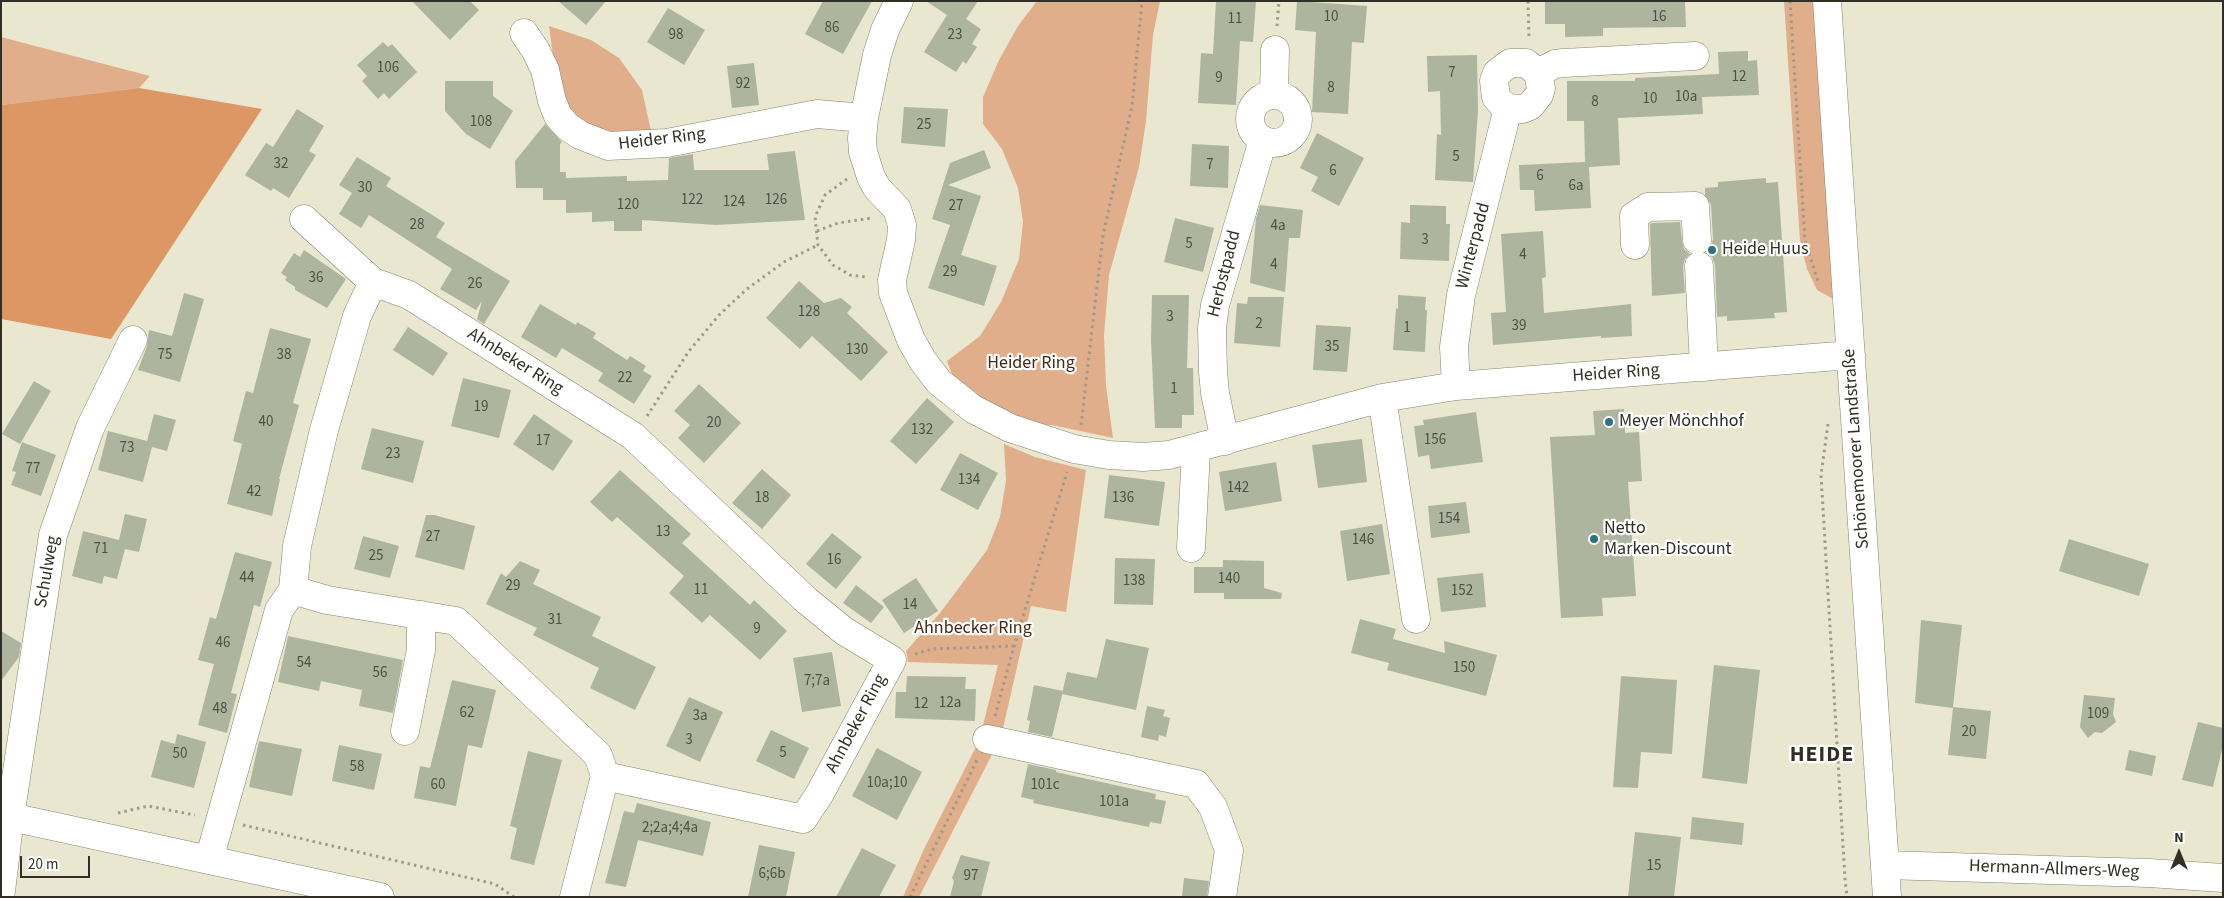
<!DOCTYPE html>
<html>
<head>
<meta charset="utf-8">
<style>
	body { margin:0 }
	#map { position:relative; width:2224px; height:898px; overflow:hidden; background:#eae7d0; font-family:"Source Sans 3",sans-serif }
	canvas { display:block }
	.frame { position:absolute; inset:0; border:2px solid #302f26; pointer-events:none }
	.north { position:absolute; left:2154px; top:828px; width:50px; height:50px; -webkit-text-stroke:4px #fff; paint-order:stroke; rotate:0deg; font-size:14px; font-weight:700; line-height:20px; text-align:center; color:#302f26 }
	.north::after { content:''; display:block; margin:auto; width:18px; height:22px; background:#302f26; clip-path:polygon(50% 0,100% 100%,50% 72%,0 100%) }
	.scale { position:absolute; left:20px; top:856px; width:70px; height:22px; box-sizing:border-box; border:2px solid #302f26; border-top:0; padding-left:6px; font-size:15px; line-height:18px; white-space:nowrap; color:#302f26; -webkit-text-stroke:4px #fff; paint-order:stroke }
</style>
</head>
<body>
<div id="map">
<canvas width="2224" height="898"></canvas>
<div class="frame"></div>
<div class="north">N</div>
<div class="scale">20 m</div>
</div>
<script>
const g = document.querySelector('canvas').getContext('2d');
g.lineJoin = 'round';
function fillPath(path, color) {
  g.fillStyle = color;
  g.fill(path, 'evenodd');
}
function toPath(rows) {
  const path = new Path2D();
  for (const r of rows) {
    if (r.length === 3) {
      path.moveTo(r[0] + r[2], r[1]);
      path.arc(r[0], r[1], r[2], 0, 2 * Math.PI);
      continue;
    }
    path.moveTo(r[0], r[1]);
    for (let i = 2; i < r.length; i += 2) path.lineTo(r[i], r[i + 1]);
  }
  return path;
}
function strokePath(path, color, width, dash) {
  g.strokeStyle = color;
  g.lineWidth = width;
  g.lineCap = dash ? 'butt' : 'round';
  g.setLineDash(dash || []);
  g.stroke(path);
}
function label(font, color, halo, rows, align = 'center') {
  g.font = font + ' "Source Sans 3",sans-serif';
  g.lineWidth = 4.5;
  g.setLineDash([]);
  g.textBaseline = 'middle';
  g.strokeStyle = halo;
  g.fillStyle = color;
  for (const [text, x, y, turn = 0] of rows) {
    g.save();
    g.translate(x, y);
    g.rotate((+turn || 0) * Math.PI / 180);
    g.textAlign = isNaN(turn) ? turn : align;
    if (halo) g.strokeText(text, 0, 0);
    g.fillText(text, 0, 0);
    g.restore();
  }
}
const green = toPath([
	[1037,1,1160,1,1153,35,1146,121,1139,167,1109,275,1104,335,1106,386,1113,438,1052,425,1042,426,993,407,953,377,947,361,980,336,1001,302,1019,259,1023,222,1018,188,1002,149,983,124,983,97,999,60,1018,26],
	[1784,1,1817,1,1835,300,1817,290,1807,269,1800,241],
	[549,26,591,40,619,58,642,90,651,131,622,131,615,139,594,134,559,99],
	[1,37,150,76,139,88,1,105],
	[1004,444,1035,457,1086,470,1066,612,1031,606,1001,737,919,897,903,897,924,849,979,741,998,665,908,662,906,651,940,613,987,550,1000,517,1006,480]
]);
const forest = toPath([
	[139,88,262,109,111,339,1,319,1,105]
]);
const building = toPath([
	[412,1,470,1,479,10,450,40],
	[558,1,606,1,586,25],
	[823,1,872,1,843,54,805,34],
	[926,1,978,1,966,19,981,29,972,44,977,47,966,64,963,61,956,72,924,52,947,15],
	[1216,1,1256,1,1253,42,1240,41,1236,105,1198,103,1201,53,1213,54],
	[1297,1,1367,6,1364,43,1352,42,1348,114,1312,112,1316,32,1295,30],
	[1545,1,1685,1,1686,27,1603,28,1603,36,1565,37,1565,24,1545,24],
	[668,8,705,30,684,65,647,42],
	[383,42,388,47,392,44,417,72,389,99,384,93,378,99,362,81,367,76,357,65],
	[1748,51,1748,61,1757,60,1759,95,1702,97,1703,114,1618,118,1620,165,1589,167,1591,208,1535,211,1534,190,1520,190,1519,165,1585,162,1584,121,1567,121,1567,81,1635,81,1635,78,1719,74,1718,52],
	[1477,55,1478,111,1473,182,1435,180,1437,134,1441,135,1440,91,1428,92,1427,56],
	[754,63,759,105,732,108,727,66],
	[445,81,493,81,493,96,513,111,490,149,466,134,445,111],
	[904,107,948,109,945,147,901,143],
	[297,109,324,126,309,151,316,155,289,198,273,188,271,191,245,175,266,143,273,147],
	[545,124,562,142,560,144,560,172,566,172,566,178,627,176,627,181,668,180,669,158,693,154,694,170,769,170,767,154,795,151,805,220,716,225,642,220,642,231,614,231,614,221,592,222,592,212,566,213,566,200,543,200,543,188,516,188,515,161],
	[1317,133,1364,158,1339,206,1311,191,1318,177,1300,168],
	[1192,144,1229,146,1228,188,1190,186],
	[984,150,991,168,948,185,981,196,961,255,997,266,984,306,928,288,950,225,932,219,950,163],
	[357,157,391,178,386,186,445,223,436,237,510,281,484,324,477,319,482,301,476,310,440,289,452,269,369,215,361,228,339,214,352,193,339,185],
	[1766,178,1766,183,1778,182,1787,312,1774,313,1775,318,1727,321,1727,316,1717,317,1715,265,1712,257,1706,252,1711,247,1713,239,1711,205,1705,195,1705,188,1718,187,1718,182],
	[1260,205,1303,210,1300,238,1289,238,1285,292,1250,283,1256,219],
	[1410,205,1446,206,1446,224,1450,224,1449,261,1400,259,1401,222,1410,223],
	[1175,218,1214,228,1203,272,1164,262],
	[1680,222,1682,241,1684,249,1690,254,1685,259,1683,266,1685,293,1652,296,1650,224,1653,223],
	[1543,231,1546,277,1542,278,1544,313,1631,304,1632,336,1601,338,1601,336,1493,345,1491,313,1506,312,1501,234],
	[304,250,346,279,327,308,295,290,295,287,285,280,287,277,281,273,294,253,300,257],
	[799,281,824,303,841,298,852,307,847,313,888,352,861,381,812,336,800,349,766,318],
	[184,293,204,299,180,382,138,370,147,346,149,330,172,336],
	[1152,295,1189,295,1187,368,1193,368,1194,415,1182,415,1182,428,1155,428,1151,340],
	[1398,295,1426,297,1425,310,1427,310,1425,352,1393,350,1396,308,1398,309],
	[1248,297,1284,297,1280,347,1234,343,1237,303,1247,304],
	[540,304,576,325,577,322,596,333,593,338,627,360,630,356,646,366,643,371,652,376,634,404,598,381,603,373,562,348,556,358,521,337],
	[1316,325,1351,327,1347,372,1313,370],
	[408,327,448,353,433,376,393,350],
	[270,328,311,339,293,403,299,405,279,479,280,479,272,516,227,504,242,444,233,441,246,391,253,393],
	[463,378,511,390,499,438,451,426],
	[34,381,51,391,20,444,2,434],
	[699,384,741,423,704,463,678,438,690,425,674,411],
	[927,398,954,422,916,464,890,441],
	[1624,409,1625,433,1639,432,1642,481,1628,482,1636,596,1602,598,1603,616,1561,618,1550,437,1595,435,1593,411],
	[1476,412,1483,462,1431,469,1429,455,1418,457,1414,426,1424,425,1423,420],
	[154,414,176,420,167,451,152,447,143,482,98,470,108,431,147,441],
	[534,414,573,441,553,471,513,444],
	[372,428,424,441,413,483,361,469],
	[1362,439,1367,482,1318,488,1312,445],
	[22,442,56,455,41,496,11,485,16,472,12,471],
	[960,453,998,473,978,510,940,490],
	[1276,462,1282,501,1225,511,1219,472],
	[762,469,791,495,762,529,732,503],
	[620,470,691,534,682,543,750,605,754,600,787,631,760,660,710,615,702,623,669,593,684,576,617,517,612,522,590,502],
	[1109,475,1165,482,1159,526,1104,518],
	[1466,502,1470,533,1431,538,1428,506],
	[125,514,147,519,139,552,125,549,117,579,104,576,102,584,72,576,83,531,119,540],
	[426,515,434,515,475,526,464,570,415,557],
	[1382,524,1390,574,1347,581,1340,531],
	[832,533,862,557,836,589,806,564],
	[363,536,399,546,390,578,354,569],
	[2069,539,2149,564,2139,596,2059,571],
	[235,552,272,562,260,607,254,605,231,693,237,694,227,733,198,725,214,664,198,660,210,617,216,619],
	[1115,558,1155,559,1153,605,1114,604],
	[1223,560,1264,561,1264,588,1282,593,1281,599,1224,599,1224,593,1194,593,1194,567,1223,567],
	[520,561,540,570,533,584,601,617,592,636,656,667,635,710,590,688,599,668,533,635,537,628,486,604,501,573,506,577],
	[1483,573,1486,607,1441,612,1437,578],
	[916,578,938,611,904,633,882,600],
	[856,585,884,607,871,623,843,603],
	[1360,619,1396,629,1393,639,1445,653,1444,641,1497,655,1486,696,1387,670,1389,663,1351,653],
	[1921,620,1962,625,1953,707,1991,711,1986,759,1948,755,1953,708,1915,703],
	[1,631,21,643,19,657,1,681],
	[288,636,403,660,393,713,359,706,362,690,321,681,319,691,278,682],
	[1106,639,1149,648,1136,710,1062,694,1067,672,1097,678],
	[832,652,841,706,802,712,793,658],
	[1714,665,1760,670,1747,784,1702,778],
	[907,676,966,677,965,689,976,689,975,721,895,718,896,692,906,692],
	[1621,676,1677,680,1672,754,1641,752,1638,788,1613,787],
	[452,680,496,690,482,748,468,745,456,806,414,798,420,766,430,768],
	[1034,685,1063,691,1052,737,1028,732,1030,721,1027,720],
	[2084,695,2115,698,2113,714,2116,722,2102,733,2095,732,2088,738,2080,727],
	[689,697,723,712,700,762,666,746],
	[1147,706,1165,710,1163,716,1170,718,1166,737,1159,735,1158,741,1141,737],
	[2198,722,2223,728,2223,746,2213,787,2182,780],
	[771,730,809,748,794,779,756,761],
	[177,734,206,742,194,788,151,777,161,740,175,744],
	[259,741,302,749,292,796,249,787],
	[339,745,382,754,374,790,332,781],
	[877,748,922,772,897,820,852,796],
	[2129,750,2156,756,2152,776,2125,770],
	[528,751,562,760,534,865,510,859,517,828,510,826],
	[1028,764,1056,770,1056,772,1069,775,1156,794,1155,799,1166,801,1161,824,1150,822,1149,827,1033,803,1034,800,1021,797],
	[637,803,711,822,703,856,638,840,626,887,605,883,624,811,634,813],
	[1692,817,1744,823,1742,845,1690,839],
	[1635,832,1681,837,1674,897,1628,897],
	[759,845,795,852,786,897,748,897],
	[862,848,896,865,879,897,836,897],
	[961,855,990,862,981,897,950,897,954,881,952,878],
	[1184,878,1209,881,1207,897,1182,897]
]);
const path = toPath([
	[1528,1,1529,38],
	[1790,1,1805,241,1819,284],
	[1277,26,1279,1],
	[847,179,825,195,815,217,818,245,833,265,850,275,867,277],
	[817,231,838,223,872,218],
	[647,416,689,351,720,314,747,289,784,262,818,245],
	[1828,424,1821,475,1845,879,1847,897],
	[1081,425,1103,235,1132,106,1142,1],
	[915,654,932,649,1014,646],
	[995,716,1014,646,1067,472],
	[118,813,148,806,195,815],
	[243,825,495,884,514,897],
	[910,897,977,760]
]);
const minor = toPath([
	[899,1,885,30,877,55,864,118,862,138,863,152,871,177,877,188,897,209,902,225,901,240,892,280,893,293,911,340,923,361,939,382,973,409,1010,428,1074,449,1109,455,1143,457,1169,455,1382,398,1456,386,1851,355],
	[1827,1,1887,897],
	[524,33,536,51,545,70,552,101,558,116,568,127,580,135,608,146,667,143,817,114,864,118],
	[1538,73,1555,64,1564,63,1695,56],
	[1274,95,1275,50],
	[1274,119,24],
	[304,219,373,282],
	[1635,245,1634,216,1648,207,1695,206,1697,240],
	[1699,266,1704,367],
	[1456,386,1454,347,1461,295,1508,108,1501,103,1496,97,1494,81,1497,73,1510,63,1526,63,1538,73,1541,88,1539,95,1530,106,1523,109,1508,108],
	[1382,398,1416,619],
	[1225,441,1215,393,1213,372,1212,328,1215,305,1263,140],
	[1191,548,1196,450],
	[405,731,421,650,421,615],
	[987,739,1196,784,1213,807,1229,850,1222,897],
	[1,815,380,897],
	[209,860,279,610,293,590],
	[1885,865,2149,873,2223,878],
	[1,891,10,817,53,535,90,428,133,340],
	[574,897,605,776,803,819,819,795,892,660,844,631,806,600,633,436,409,295,373,282,357,316,324,430,297,546,293,590,327,600,456,621,598,755,605,776]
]);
const markers = [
	[1712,250,5,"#2c7280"],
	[1609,422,5,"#2c7280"],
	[1594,539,5,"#2c7280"]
];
const numberNames = [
	["10",1331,18],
	["16",1659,18],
	["11",1235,20],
	["86",832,29],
	["98",676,36],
	["23",955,36],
	["106",388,69],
	["7",1452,74],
	["12",1739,78],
	["9",1219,79],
	["92",743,85],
	["8",1331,89],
	["10a",1686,98],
	["10",1650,100],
	["8",1595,103],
	["108",481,123],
	["25",924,126],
	["5",1456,158],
	["32",281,165],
	["7",1210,166],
	["6",1333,172],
	["6",1540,177],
	["6a",1576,187],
	["30",365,189],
	["122",692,201],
	["126",776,201],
	["124",734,203],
	["120",628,206],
	["27",956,207],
	["28",417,226],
	["4a",1278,227],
	["3",1425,241],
	["5",1189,245],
	["4",1523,256],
	["4",1274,266],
	["29",950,273],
	["36",316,279],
	["26",475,285],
	["128",809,313],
	["3",1170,318],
	["2",1259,325],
	["39",1519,327],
	["1",1407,329],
	["35",1332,348],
	["130",857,351],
	["75",165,356],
	["38",284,356],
	["22",625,379],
	["1",1174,390],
	["19",481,408],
	["40",266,423],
	["20",714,424],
	["132",922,431],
	["156",1435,441],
	["17",543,442],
	["73",127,449],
	["23",393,455],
	["77",33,470],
	["134",969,481],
	["142",1238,489],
	["42",254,493],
	["18",762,499],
	["136",1123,499],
	["154",1449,520],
	["13",663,533],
	["27",433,538],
	["146",1363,541],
	["71",101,550],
	["25",376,557],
	["16",834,561],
	["44",247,579],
	["140",1229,580],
	["138",1134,582],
	["29",513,587],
	["11",701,591],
	["152",1462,592],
	["14",910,606],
	["31",555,621],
	["9",757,630],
	["46",223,644],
	["54",304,664],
	["150",1464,669],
	["56",380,674],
	["7;7a",817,682],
	["12a",950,704],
	["12",921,705],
	["48",220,710],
	["62",467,714],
	["109",2098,715],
	["3a",700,717],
	["20",1969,733],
	["3",689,741],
	["5",783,754],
	["50",180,755],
	["58",357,768],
	["10a;10",887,784],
	["60",438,786],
	["101c",1045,786],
	["101a",1114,803],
	["2;2a;4;4a",670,829],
	["15",1654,867],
	["6;6b",772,875],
	["97",971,877]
];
const streetNames = [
	["Heider Ring",662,140,-7],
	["Winterpadd",1474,246,-75],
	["Herbstpadd",1225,274,-76],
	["Ahnbeker Ring",515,362,32],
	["Heider Ring",1616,374,-4],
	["Schönemoorer Landstraße",1857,449,-94],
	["Schulweg",48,572,-80],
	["Ahnbeker Ring",857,724,-62],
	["Hermann-Allmers-Weg",2054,870,2]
];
const poiNames = [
	["Heide Huus",1722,250],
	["Meyer Mönchhof",1619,422],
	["Netto",1604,529],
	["Marken-Discount",1604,550]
];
const parkNames = [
	["Heider Ring",1031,364],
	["Ahnbecker Ring",973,629]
];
const districtNames = [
	["HEIDE",1822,756]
];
fillPath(green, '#e1ae8b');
fillPath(forest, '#dc9764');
fillPath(building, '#adb59f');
strokePath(minor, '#86836e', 29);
strokePath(path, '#9d9b89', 3, [2.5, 4]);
strokePath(minor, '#fff', 28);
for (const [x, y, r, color] of markers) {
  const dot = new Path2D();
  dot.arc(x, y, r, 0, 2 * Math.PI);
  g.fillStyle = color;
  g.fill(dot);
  strokePath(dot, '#fff', 2);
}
label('15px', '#4f5044', null, numberNames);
label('18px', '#302f26', '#fff', streetNames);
label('18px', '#302f26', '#fff', poiNames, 'left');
label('18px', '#442812', '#fff', parkNames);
g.letterSpacing = '1px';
label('bold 22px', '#302f26', '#fff', districtNames);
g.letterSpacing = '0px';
</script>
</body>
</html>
